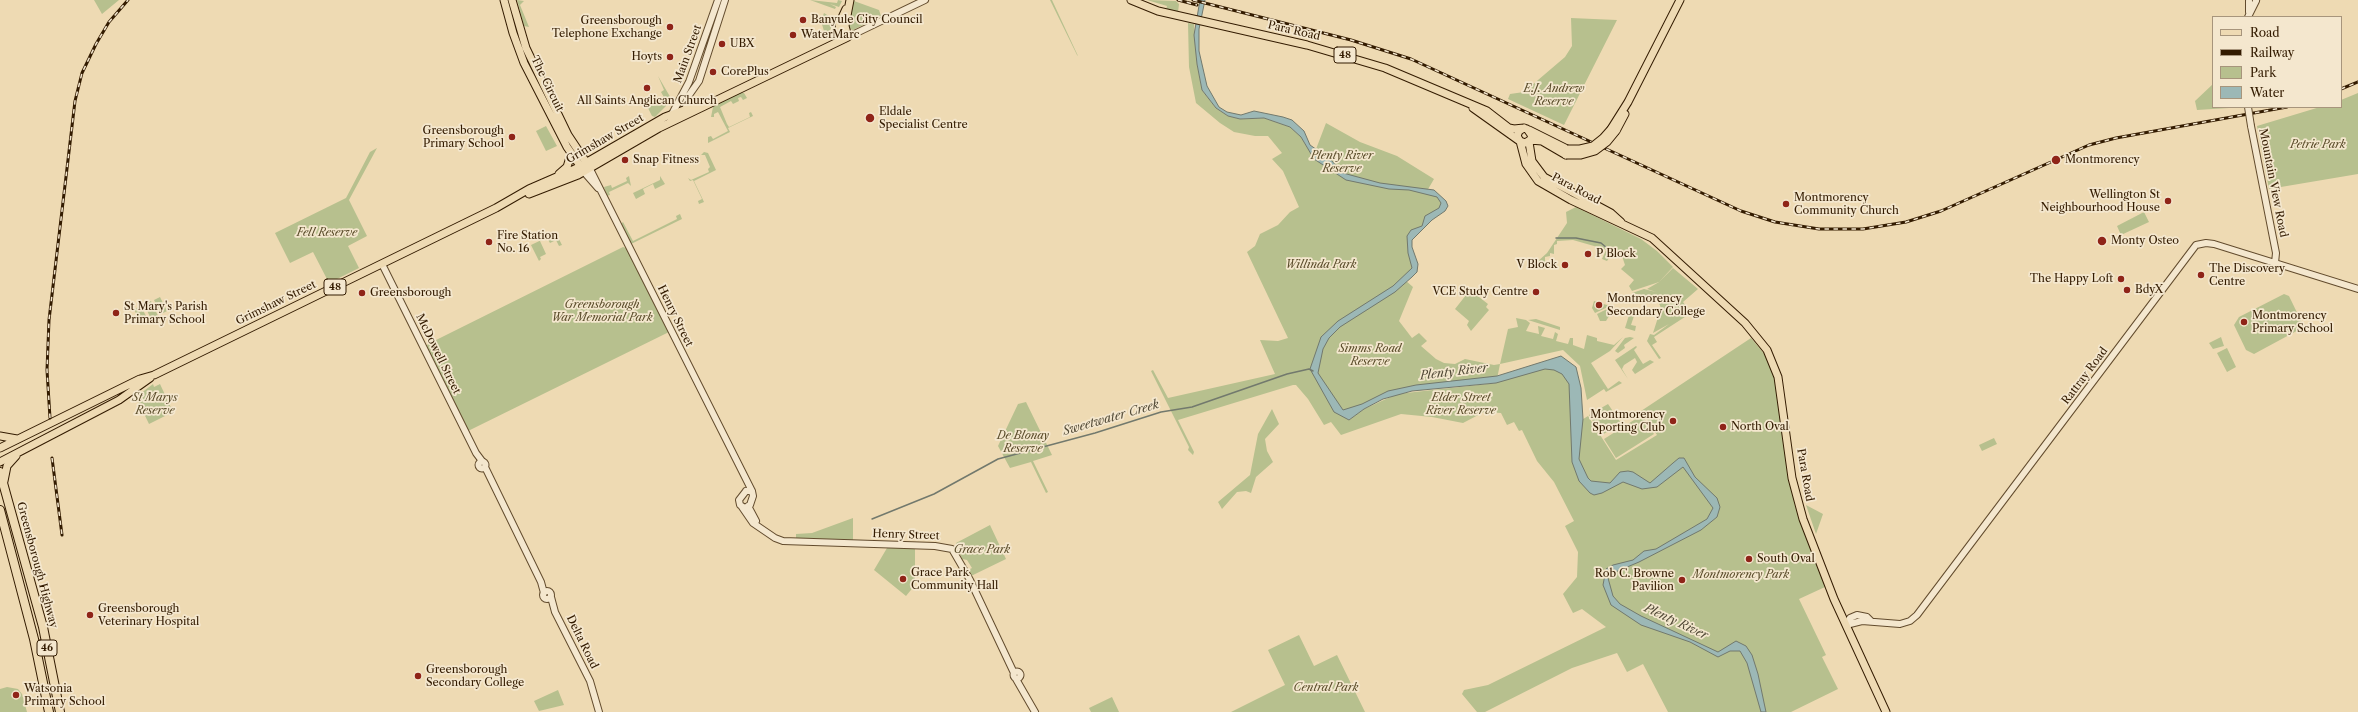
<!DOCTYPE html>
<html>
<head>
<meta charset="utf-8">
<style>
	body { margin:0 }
	#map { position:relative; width:2358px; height:712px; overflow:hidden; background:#eedab3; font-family:"Libre Caslon Text",serif }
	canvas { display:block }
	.legend { position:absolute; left:2212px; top:16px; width:130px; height:92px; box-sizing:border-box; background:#f4e7ce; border:1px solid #a7957c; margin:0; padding:5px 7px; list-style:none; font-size:12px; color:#331b00 }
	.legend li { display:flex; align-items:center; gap:8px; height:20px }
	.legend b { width:20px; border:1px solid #a7957c }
</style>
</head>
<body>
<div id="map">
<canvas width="2358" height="712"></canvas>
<ul class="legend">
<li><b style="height:5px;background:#eedab3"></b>Road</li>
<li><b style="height:5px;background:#331b00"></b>Railway</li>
<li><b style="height:11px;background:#b7c08e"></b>Park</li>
<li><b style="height:11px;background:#9cb8b6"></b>Water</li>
</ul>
</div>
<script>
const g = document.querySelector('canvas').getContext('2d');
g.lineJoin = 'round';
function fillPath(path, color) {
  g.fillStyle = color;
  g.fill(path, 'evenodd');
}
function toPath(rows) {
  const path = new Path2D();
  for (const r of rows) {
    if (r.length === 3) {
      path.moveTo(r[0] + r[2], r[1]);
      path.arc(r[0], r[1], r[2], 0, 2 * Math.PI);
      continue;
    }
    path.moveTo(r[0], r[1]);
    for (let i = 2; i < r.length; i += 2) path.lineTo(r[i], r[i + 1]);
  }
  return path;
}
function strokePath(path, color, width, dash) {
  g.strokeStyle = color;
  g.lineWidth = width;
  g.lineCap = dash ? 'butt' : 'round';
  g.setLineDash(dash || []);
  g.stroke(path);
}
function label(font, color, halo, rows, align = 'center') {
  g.font = font + ' "Libre Caslon Text",serif';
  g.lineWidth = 3.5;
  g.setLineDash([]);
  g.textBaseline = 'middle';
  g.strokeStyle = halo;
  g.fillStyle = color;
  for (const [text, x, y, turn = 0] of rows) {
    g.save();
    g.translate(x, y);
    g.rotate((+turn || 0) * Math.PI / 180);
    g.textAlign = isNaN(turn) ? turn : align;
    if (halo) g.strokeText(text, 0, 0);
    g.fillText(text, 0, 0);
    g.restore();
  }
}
const green = toPath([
	[94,0,119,0,102,14],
	[517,0,524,1,520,5,529,27,524,26],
	[810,0,837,3,838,0,842,1,839,7,830,4,836,7,835,9],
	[1050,0,1052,0,1078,56,1077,55],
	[1147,0,1176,1,1179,4,1178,12,1166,10,1167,6],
	[854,1,879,10,881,16,853,30,849,29,848,20],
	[824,13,835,20,828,34,824,31,821,21],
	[1571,18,1617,20,1564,125,1508,99,1510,94,1524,92,1565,57,1572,46],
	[1188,23,1194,24,1197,64,1202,90,1216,108,1228,116,1240,119,1264,118,1290,127,1301,137,1313,157,1326,123,1360,142,1397,156,1434,179,1427,191,1439,197,1444,206,1409,241,1416,264,1405,280,1413,287,1399,321,1412,338,1419,333,1427,341,1421,346,1436,359,1444,363,1455,364,1465,359,1494,365,1500,364,1508,329,1518,327,1516,318,1526,320,1530,323,1526,331,1539,334,1538,326,1545,328,1541,336,1553,339,1555,332,1558,334,1556,341,1568,344,1570,338,1573,338,1573,345,1584,349,1587,335,1597,338,1597,341,1614,345,1623,337,1610,351,1591,363,1608,389,1619,381,1622,383,1606,392,1604,389,1587,400,1580,366,1563,350,1500,364,1497,379,1541,366,1570,374,1577,423,1588,416,1616,460,1657,435,1641,411,1751,338,1767,357,1774,375,1788,471,1795,506,1825,587,1799,599,1826,655,1822,657,1838,689,1791,712,1668,712,1643,664,1627,672,1617,653,1572,668,1485,712,1477,712,1462,694,1464,690,1488,685,1606,627,1582,609,1573,613,1563,594,1577,577,1578,552,1565,526,1574,521,1554,482,1537,461,1522,430,1519,431,1514,422,1507,425,1501,413,1484,412,1463,423,1432,417,1401,414,1341,435,1331,422,1324,425,1308,399,1296,385,1293,385,1178,420,1194,452,1193,455,1188,450,1189,447,1151,371,1153,370,1168,398,1275,374,1260,340,1278,341,1288,338,1247,252,1255,246,1260,234,1278,225,1290,212,1299,207,1283,171,1272,159,1282,153,1268,136,1255,136,1234,132,1220,123,1196,103,1189,67],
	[1497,379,1496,383,1397,394,1364,409,1349,420,1343,416,1343,413,1404,390],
	[658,76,672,100,655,117,652,116,646,104,650,101,648,96,653,105,662,105,665,103,666,101,661,92,664,90],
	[2213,84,2213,107,2245,107,2197,110,2195,101],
	[736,93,744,93,747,98,743,100,741,97,738,98,739,101,733,104,731,101,720,107,727,124,729,127,750,117,749,113,751,112,753,116,728,128,730,132,708,143,708,137,711,136,713,139,728,131,718,112,714,114,714,117,711,117,713,107],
	[2358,93,2358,174,2269,189,2257,126,2320,107,2341,107,2341,100],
	[546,126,557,146,546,151,536,131],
	[377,148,349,200,367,236,348,246,359,268,329,283,313,252,290,263,275,233,346,198,370,152],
	[704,152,708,153,716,170,694,181,704,202,699,204,698,201,702,199,693,180,690,181,688,178,691,180,709,172,708,169,710,167,705,155,701,155],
	[629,176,631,186,628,183,609,192,610,195,607,196,604,187,611,185,612,188,627,181,626,178],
	[660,176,665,184,655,189,653,184,643,189,645,194,636,199,633,193,660,180],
	[1576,207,1641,239,1657,251,1673,267,1659,282,1632,291,1629,286,1634,280,1621,269,1625,265,1622,256,1618,254,1611,255,1607,261,1602,259,1606,250,1601,248,1573,240,1557,241,1557,244,1554,245,1554,254,1550,253,1550,256,1545,257,1545,263,1537,262,1547,253,1567,223,1566,212],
	[2144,212,2149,222,2121,235,2117,226],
	[680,214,682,219,631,244,621,224,623,222,633,241,677,219,676,216],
	[556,233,562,245,559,246,556,240,550,243,547,238,540,241,546,254,540,257,541,259,539,261,531,245],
	[623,247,626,248,634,262,669,332,468,431,426,347,428,344],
	[1673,268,1698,289,1683,302,1691,313,1654,337,1657,342,1652,345,1661,358,1659,359,1647,341,1650,334,1654,335,1669,324,1653,333,1661,308,1657,299,1632,293,1644,289,1656,292,1647,289,1659,282],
	[1470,290,1488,304,1486,307,1489,310,1471,331,1467,325,1469,321,1455,309],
	[2284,294,2289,296,2304,327,2254,354,2246,350,2234,325,2239,317],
	[160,297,167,311,161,314,154,300],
	[151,301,158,316,151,319,144,304],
	[1594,301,1610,306,1595,313,1592,308],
	[141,306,148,320,141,324,134,309],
	[1607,309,1611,313,1606,321,1600,321,1597,314],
	[1630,312,1635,313,1631,325,1636,326,1635,331,1625,328],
	[1536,319,1560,327,1560,330,1528,320],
	[1630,337,1634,338,1624,345,1625,348,1618,353,1615,351,1625,338],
	[2221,337,2224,346,2213,349,2209,343],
	[1636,346,1637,347,1634,350,1643,364,1650,360,1654,362,1635,374,1632,370,1637,362,1635,358,1624,365,1622,369,1628,379,1615,360],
	[2227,348,2236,367,2227,372,2217,353],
	[153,384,154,387,160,384,173,412,149,424,136,397],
	[1026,402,1052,455,1033,461,1048,492,1046,493,1031,462,1010,468,998,446,1018,404],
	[1608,404,1621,423,1602,435,1589,415],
	[1272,409,1279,424,1265,439,1267,451,1273,462,1256,477,1251,493,1246,491,1237,492,1222,509,1218,502,1250,475,1258,434],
	[1642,415,1654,434,1616,458,1604,439],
	[1994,438,1997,444,1982,451,1979,445],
	[1806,505,1823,514,1816,534],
	[853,518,853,541,796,539,796,534,812,533],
	[990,525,1006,559,971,576,968,570,972,568,967,560,962,559,956,543],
	[887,548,915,548,915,585,906,596,874,570],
	[1299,635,1314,666,1337,655,1365,712,1231,712,1285,685,1268,650],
	[7,687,18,689,22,694,27,712,0,712,0,689],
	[558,690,564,705,539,711,534,701],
	[1112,697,1119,712,1091,712,1089,708]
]);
const water = toPath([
	[1200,0,1205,0,1199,29,1199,51,1207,86,1219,107,1227,112,1241,115,1254,111,1283,117,1292,120,1304,131,1310,145,1330,159,1343,173,1380,183,1434,190,1446,201,1448,206,1445,211,1432,220,1412,240,1412,247,1418,264,1417,272,1412,277,1395,292,1340,327,1329,338,1323,349,1318,373,1343,410,1362,404,1388,391,1416,385,1497,376,1561,356,1576,367,1581,388,1583,419,1579,459,1588,478,1591,481,1610,483,1620,472,1628,471,1633,472,1650,483,1673,463,1679,458,1684,458,1695,477,1717,498,1720,507,1717,517,1701,530,1639,562,1613,573,1608,578,1613,596,1620,604,1641,616,1718,652,1736,641,1746,646,1752,655,1758,674,1766,712,1761,712,1747,663,1740,651,1730,651,1718,657,1690,642,1641,625,1611,605,1603,585,1606,569,1613,565,1633,560,1644,551,1656,549,1707,519,1713,508,1683,467,1657,487,1642,489,1623,482,1602,493,1594,495,1590,493,1579,481,1572,462,1569,384,1562,374,1554,370,1545,369,1496,383,1412,391,1383,399,1364,409,1349,420,1334,412,1310,369,1321,337,1338,321,1393,286,1412,268,1408,253,1407,236,1411,230,1422,226,1425,216,1439,208,1441,203,1437,197,1409,190,1389,189,1346,180,1314,159,1301,137,1290,127,1264,118,1240,119,1228,116,1216,108,1202,90,1197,64,1194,35,1200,0]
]);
const stream = toPath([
	[1556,238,1576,238,1601,243,1607,248,1609,254],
	[872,519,934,494,998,459,1095,433,1161,412,1192,407,1287,374,1309,369,1313,371]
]);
const minor = toPath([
	[2249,12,2249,1],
	[2248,17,2256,1],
	[848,37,925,0],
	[686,109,687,98,699,81,725,0],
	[672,114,689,82,718,0],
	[2251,126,2276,253,2275,263],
	[590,169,752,491],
	[584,172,598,188],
	[382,264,476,453,482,461],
	[482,465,3.5],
	[485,467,541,582,544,593],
	[746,491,752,491,753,496,750,505,745,508,740,505,739,500,746,491],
	[748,506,756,521],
	[742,507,753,523,775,538,783,541,935,546,952,549,970,580,1014,673],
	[547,595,4],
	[551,597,555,612,590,681,599,712],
	[1846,625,1862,621,1900,624,1910,621,1917,615,2196,245,2206,243,2214,244,2358,289],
	[1846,625,1850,618,1857,615,1867,617,1871,621],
	[1017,675,3.5],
	[1016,679,1035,712]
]);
const major = toPath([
	[504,0,513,33,524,63,567,147,583,170],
	[512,0,526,48,568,135,588,165],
	[1131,0,1158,11,1307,45,1385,68,1487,111,1509,128,1514,129,1524,128,1527,129,1532,136,1530,140,1525,143,1520,141,1517,136,1519,131,1524,128],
	[841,40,839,24,846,9],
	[1473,108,1518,140],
	[1611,129,1628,102,1680,0],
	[1529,130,1567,149],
	[1616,131,1625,114],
	[1530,140,1542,141,1566,155],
	[1520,141,1526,164,1538,181,1571,200,1652,238,1745,323,1767,350,1778,377,1792,478,1803,519,1834,599,1886,712],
	[1529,142,1532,161,1544,177,1611,213,1621,222],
	[559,174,567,167,571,154],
	[529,194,578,175,659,128,848,37,845,26,850,0],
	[0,436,17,439],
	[0,448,140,379,154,375,496,208,529,189,575,169,665,117,700,104,707,104],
	[0,462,119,400,150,378],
	[4,481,7,466,16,456]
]);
const highway = toPath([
	[0,472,43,627,60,712],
	[0,510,34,639,49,712]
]);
const rail = toPath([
	[1178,0,1197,5],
	[1193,0,1351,40,1411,59,1741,211,1775,222,1819,229,1863,229,1906,222,1941,211,2089,145,2116,138,2287,107],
	[2341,89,2358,82],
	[50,418,47,370,49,320,75,101,82,73,96,44,109,22,128,0],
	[52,458,62,535]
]);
const minorBridge = toPath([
	[2248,107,2251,126]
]);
const majorBridge = toPath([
	[1567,149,1580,149,1593,146,1603,138,1611,129],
	[1566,155,1581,155,1595,151,1607,142,1616,131]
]);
const markers = [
	[803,20,4,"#8f2418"],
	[670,27,4,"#8f2418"],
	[793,35,4,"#8f2418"],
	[722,44,4,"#8f2418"],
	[670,57,4,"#8f2418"],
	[713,72,4,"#8f2418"],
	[647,88,4,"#8f2418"],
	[870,118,5,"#8f2418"],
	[512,137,4,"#8f2418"],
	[625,160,4,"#8f2418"],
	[2056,160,5,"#8f2418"],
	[2168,201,4,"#8f2418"],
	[1786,204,4,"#8f2418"],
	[2102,241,5,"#8f2418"],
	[489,242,4,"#8f2418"],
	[1588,254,4,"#8f2418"],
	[1565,265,4,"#8f2418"],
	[2201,275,4,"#8f2418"],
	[2121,279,4,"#8f2418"],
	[2127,290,4,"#8f2418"],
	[1536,292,4,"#8f2418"],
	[362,293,4,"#8f2418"],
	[1599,305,4,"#8f2418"],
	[116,313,4,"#8f2418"],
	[2244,322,4,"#8f2418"],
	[1673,421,4,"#8f2418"],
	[1723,427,4,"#8f2418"],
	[1749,559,4,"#8f2418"],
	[903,579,4,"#8f2418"],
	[1682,580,4,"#8f2418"],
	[90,615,4,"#8f2418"],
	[418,676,4,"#8f2418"],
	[16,695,4,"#8f2418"]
];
const shields = [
	[1345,55,22],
	[335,287,22],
	[47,648,20]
];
const shieldNames = [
	["48",1345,55],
	["48",335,287],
	["46",47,648]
];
const poiNames = [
	["Banyule City Council",811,20],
	["Greensborough",662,21,"right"],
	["Telephone Exchange",662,34,"right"],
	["WaterMarc",801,35],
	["UBX",730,44],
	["Hoyts",662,57,"right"],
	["CorePlus",721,72],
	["All Saints Anglican Church",647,101,"center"],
	["Eldale",879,112],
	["Specialist Centre",879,125],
	["Greensborough",504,131,"right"],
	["Primary School",504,144,"right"],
	["Snap Fitness",633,160],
	["Montmorency",2065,160],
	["Wellington St",2160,195,"right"],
	["Neighbourhood House",2160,208,"right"],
	["Montmorency",1794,198],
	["Community Church",1794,211],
	["Fire Station",497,236],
	["No. 16",497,249],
	["Monty Osteo",2111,241],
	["P Block",1596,254],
	["V Block",1557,265,"right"],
	["The Discovery",2209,269],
	["Centre",2209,282],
	["The Happy Loft",2113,279,"right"],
	["BdyX",2135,290],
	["VCE Study Centre",1528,292,"right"],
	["Greensborough",370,293],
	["Montmorency",1607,299],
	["Secondary College",1607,312],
	["St Mary's Parish",124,307],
	["Primary School",124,320],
	["Montmorency",2252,316],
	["Primary School",2252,329],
	["Montmorency",1665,415,"right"],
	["Sporting Club",1665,428,"right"],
	["North Oval",1731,427],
	["South Oval",1757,559],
	["Grace Park",911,573],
	["Community Hall",911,586],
	["Rob C. Browne",1674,574,"right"],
	["Pavilion",1674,587,"right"],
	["Greensborough",98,609],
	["Veterinary Hospital",98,622],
	["Greensborough",426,670],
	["Secondary College",426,683],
	["Watsonia",24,689],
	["Primary School",24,702]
];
const streetNames = [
	["Para Road",1294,31,13],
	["Main Street",688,54,-70],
	["The Circuit",547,84,64],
	["Grimshaw Street",605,139,-30],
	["Mountain View Road",2273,183,79],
	["Para Road",1576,189,28],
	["Grimshaw Street",276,303,-26],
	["Henry Street",675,316,64],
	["McDowell Street",438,354,64],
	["Rattray Road",2085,376,-53],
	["Para Road",1805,475,80],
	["Henry Street",906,535,2],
	["Greensborough Highway",37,565,75],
	["Delta Road",582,642,64]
];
const parkNames = [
	["E.J. Andrew",1554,89],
	["Reserve",1554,102],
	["Petrie Park",2318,145],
	["Plenty River",1342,156],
	["Reserve",1342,169],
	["Fell Reserve",327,233],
	["Willinda Park",1321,265],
	["Greensborough",602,305],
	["War Memorial Park",602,318],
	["Simms Road",1370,349],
	["Reserve",1370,362],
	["St Marys",155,398],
	["Reserve",155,411],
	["Elder Street",1461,398],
	["River Reserve",1461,411],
	["De Blonay",1023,436],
	["Reserve",1023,449],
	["Grace Park",982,550],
	["Montmorency Park",1741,575],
	["Central Park",1326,688]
];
const waterNames = [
	["Plenty River",1454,372,-7],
	["Sweetwater Creek",1111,418,-16],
	["Plenty River",1676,622,25]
];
fillPath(green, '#b7c08e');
fillPath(water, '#9cb8b6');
strokePath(water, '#72796d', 1);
strokePath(stream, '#72796d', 1.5);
strokePath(minor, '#624b2d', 8);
strokePath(major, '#331b00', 9);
strokePath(highway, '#331b00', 10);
strokePath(minor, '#f4e7ce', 6);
strokePath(major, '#eedab3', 7);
strokePath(highway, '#eedab3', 8);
strokePath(rail, '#331b00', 3);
strokePath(rail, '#f4e7ce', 1.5, [4.5]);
strokePath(minorBridge, '#624b2d', 8, []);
strokePath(majorBridge, '#331b00', 9, []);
strokePath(minorBridge, '#f4e7ce', 6);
strokePath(majorBridge, '#eedab3', 7);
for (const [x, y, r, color] of markers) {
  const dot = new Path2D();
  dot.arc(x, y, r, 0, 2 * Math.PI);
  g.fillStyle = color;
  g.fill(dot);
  strokePath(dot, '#f4e7ce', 1.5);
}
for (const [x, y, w] of shields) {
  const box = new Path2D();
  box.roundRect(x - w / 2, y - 8, w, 16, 3);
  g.fillStyle = '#f4e7ce';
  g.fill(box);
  strokePath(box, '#331b00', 1);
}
label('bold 10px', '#331b00', null, shieldNames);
label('11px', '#331b00', '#f4e7ce', poiNames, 'left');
label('11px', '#331b00', '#f4e7ce', streetNames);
label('italic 11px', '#5b4d2b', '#f4e7ce', parkNames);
label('italic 12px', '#524a37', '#f4e7ce', waterNames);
</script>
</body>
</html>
